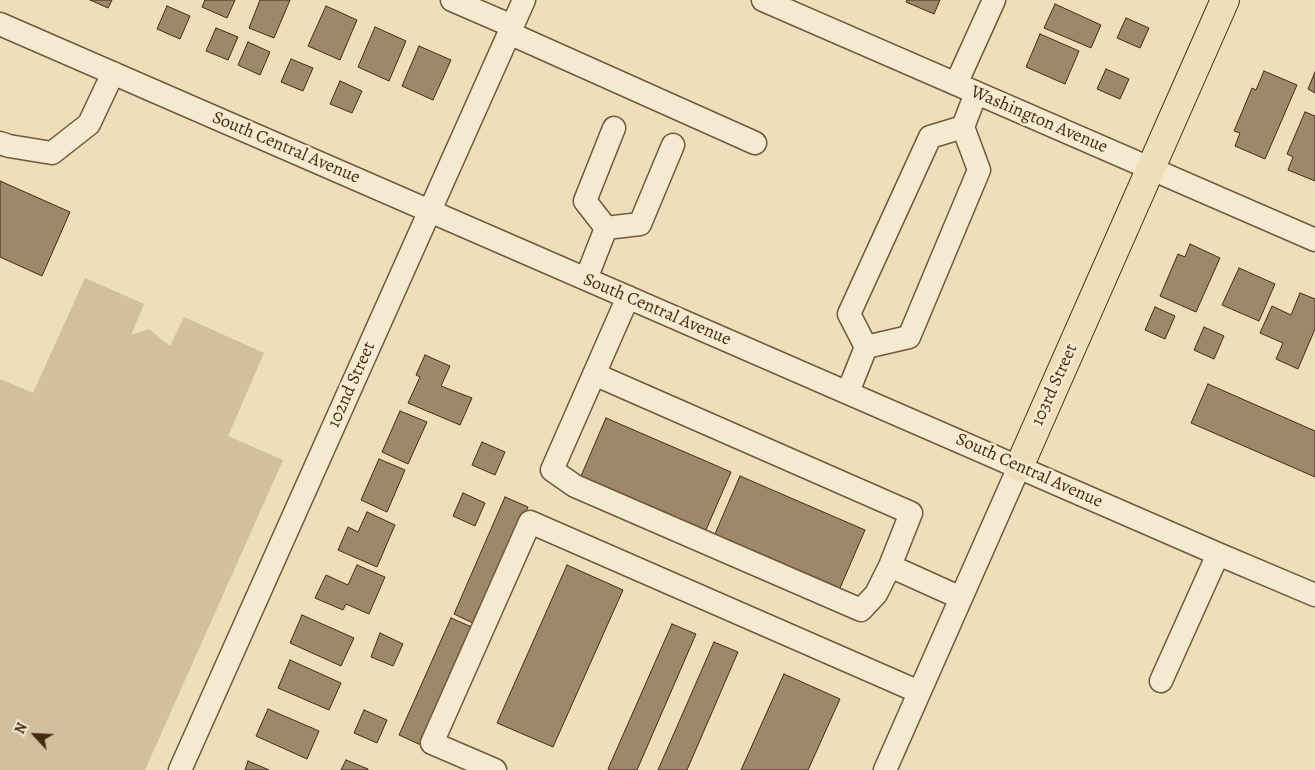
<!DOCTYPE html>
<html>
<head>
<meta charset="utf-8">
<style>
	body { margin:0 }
	#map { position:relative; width:1315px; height:770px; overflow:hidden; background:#eedeba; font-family:Alegreya,serif }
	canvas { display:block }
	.north { position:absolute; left:10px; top:710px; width:50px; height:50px; -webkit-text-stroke:4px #f4ead2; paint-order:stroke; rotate:295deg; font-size:14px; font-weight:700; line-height:20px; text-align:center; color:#472a12 }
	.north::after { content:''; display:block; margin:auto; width:18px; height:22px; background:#472a12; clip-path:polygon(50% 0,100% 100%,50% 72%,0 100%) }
</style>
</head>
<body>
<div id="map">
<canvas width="1315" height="770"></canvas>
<div class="north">N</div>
</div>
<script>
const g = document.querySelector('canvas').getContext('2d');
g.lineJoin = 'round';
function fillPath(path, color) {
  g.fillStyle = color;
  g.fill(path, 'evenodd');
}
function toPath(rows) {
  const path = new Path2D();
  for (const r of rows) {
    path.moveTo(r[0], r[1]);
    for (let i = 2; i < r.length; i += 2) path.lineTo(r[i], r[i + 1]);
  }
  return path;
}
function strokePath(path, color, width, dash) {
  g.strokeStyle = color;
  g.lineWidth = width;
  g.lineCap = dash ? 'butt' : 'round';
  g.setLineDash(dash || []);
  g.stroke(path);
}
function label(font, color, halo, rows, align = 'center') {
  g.font = font + ' Alegreya,serif';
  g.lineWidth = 5;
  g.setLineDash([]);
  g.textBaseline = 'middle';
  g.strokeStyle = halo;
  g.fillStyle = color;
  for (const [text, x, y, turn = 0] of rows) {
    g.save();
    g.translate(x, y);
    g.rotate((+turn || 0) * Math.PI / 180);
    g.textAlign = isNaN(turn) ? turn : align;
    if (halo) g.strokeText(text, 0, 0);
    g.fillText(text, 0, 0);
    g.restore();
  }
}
const green = toPath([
	[85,278,144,304,131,335,149,329,170,346,184,317,264,353,228,436,283,460,145,770,0,770,0,379,33,393]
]);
const building = toPath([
	[90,0,112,0,108,8,90,0],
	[205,0,235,0,227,18,202,7,205,0],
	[260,0,290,0,274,38,249,28,260,0],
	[907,0,940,0,934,14,906,2,907,0],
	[1055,4,1101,25,1091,48,1044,28,1055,4],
	[167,6,190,16,180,39,157,29,167,6],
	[326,6,357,20,340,60,308,46,326,6],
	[1126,18,1149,28,1140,48,1117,38,1126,18],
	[375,27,406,41,389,81,358,67,375,27],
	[216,28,238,37,228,60,206,51,216,28],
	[1040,34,1079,51,1065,84,1026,67,1040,34],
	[248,42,270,52,260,75,238,65,248,42],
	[419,46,451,60,433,100,402,86,419,46],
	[291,59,313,68,303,91,281,82,291,59],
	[1106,69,1129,79,1120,99,1097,89,1106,69],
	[1264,71,1297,85,1265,159,1235,146,1240,133,1234,131,1252,88,1256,90,1264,71],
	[1315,72,1315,93,1308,89,1315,72],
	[340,81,362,91,352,113,330,104,340,81],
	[1305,112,1315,116,1315,181,1288,170,1293,157,1287,154,1305,112],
	[0,181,70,212,42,276,0,257,0,181],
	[1190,244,1220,258,1196,312,1160,296,1178,254,1185,257,1190,244],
	[1239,268,1275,284,1259,321,1222,305,1239,268],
	[1300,293,1315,299,1315,329,1298,369,1276,359,1283,343,1260,333,1272,306,1291,315,1300,293],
	[1155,307,1175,316,1165,339,1145,330,1155,307],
	[1204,327,1224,336,1214,359,1194,350,1204,327],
	[425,355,450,366,441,386,472,398,460,425,408,403,420,377,416,375,425,355],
	[1208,384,1315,431,1315,477,1191,423,1208,384],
	[400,411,427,422,408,464,382,452,400,411],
	[606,418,731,472,706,530,581,476,606,418],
	[482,442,505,452,495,475,472,465,482,442],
	[379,459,405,470,387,512,361,500,379,459],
	[740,476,865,530,840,588,715,534,740,476],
	[463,493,485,503,475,526,453,516,463,493],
	[505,497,528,507,477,625,454,614,505,497],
	[367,512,395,525,377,567,338,550,348,527,358,532,367,512],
	[357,565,385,577,369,614,346,604,343,610,315,598,326,575,348,585,357,565],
	[567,565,623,590,553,747,497,723,567,565],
	[302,615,354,638,341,666,290,643,302,615],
	[451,618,474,628,423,746,399,735,451,618],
	[672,624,696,634,637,770,610,770,608,769,672,624],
	[380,633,403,644,393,666,371,657,380,633],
	[714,642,738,652,687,770,658,770,714,642],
	[290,660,341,683,329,710,278,688,290,660],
	[784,674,840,699,808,770,741,770,784,674],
	[268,709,319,731,307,759,256,736,268,709],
	[364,710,387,720,377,743,354,733,364,710],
	[346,760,368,769,368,770,341,770,346,760],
	[248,761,269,770,245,770,248,761]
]);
const minor = toPath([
	[452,0,512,26],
	[763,0,1315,240],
	[0,24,1218,554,1315,595],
	[509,33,755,143],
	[956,84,994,0],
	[0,143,9,146,52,153,89,124,113,73],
	[606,228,585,201,614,128],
	[586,279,606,228,640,224,673,145],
	[628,297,552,470,575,486,861,610,876,594,890,566,961,598],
	[866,347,849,314,930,137,963,127],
	[594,374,911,513,890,566],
	[848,392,866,347,909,337,979,170,963,127,976,93],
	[1161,681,1218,554],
	[180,770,524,0],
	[495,770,432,743,530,522,919,692],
	[885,770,1019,467]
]);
const major = toPath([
	[1019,467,1225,0]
]);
const streetNames = [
	["Washington Avenue",1039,120,23],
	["South Central Avenue",286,148,23],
	["South Central Avenue",657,310,23],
	["102nd Street",352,385,-66],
	["103rd Street",1055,385,-66],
	["South Central Avenue",1029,471,24]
];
fillPath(green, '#d2bf9d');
fillPath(building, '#9e8869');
strokePath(building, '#472a12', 1);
strokePath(minor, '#71573c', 25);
strokePath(major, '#472a12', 30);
strokePath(minor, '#f4ead2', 22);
strokePath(major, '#eedeba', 28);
label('18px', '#472a12', '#f4ead2', streetNames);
</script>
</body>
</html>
